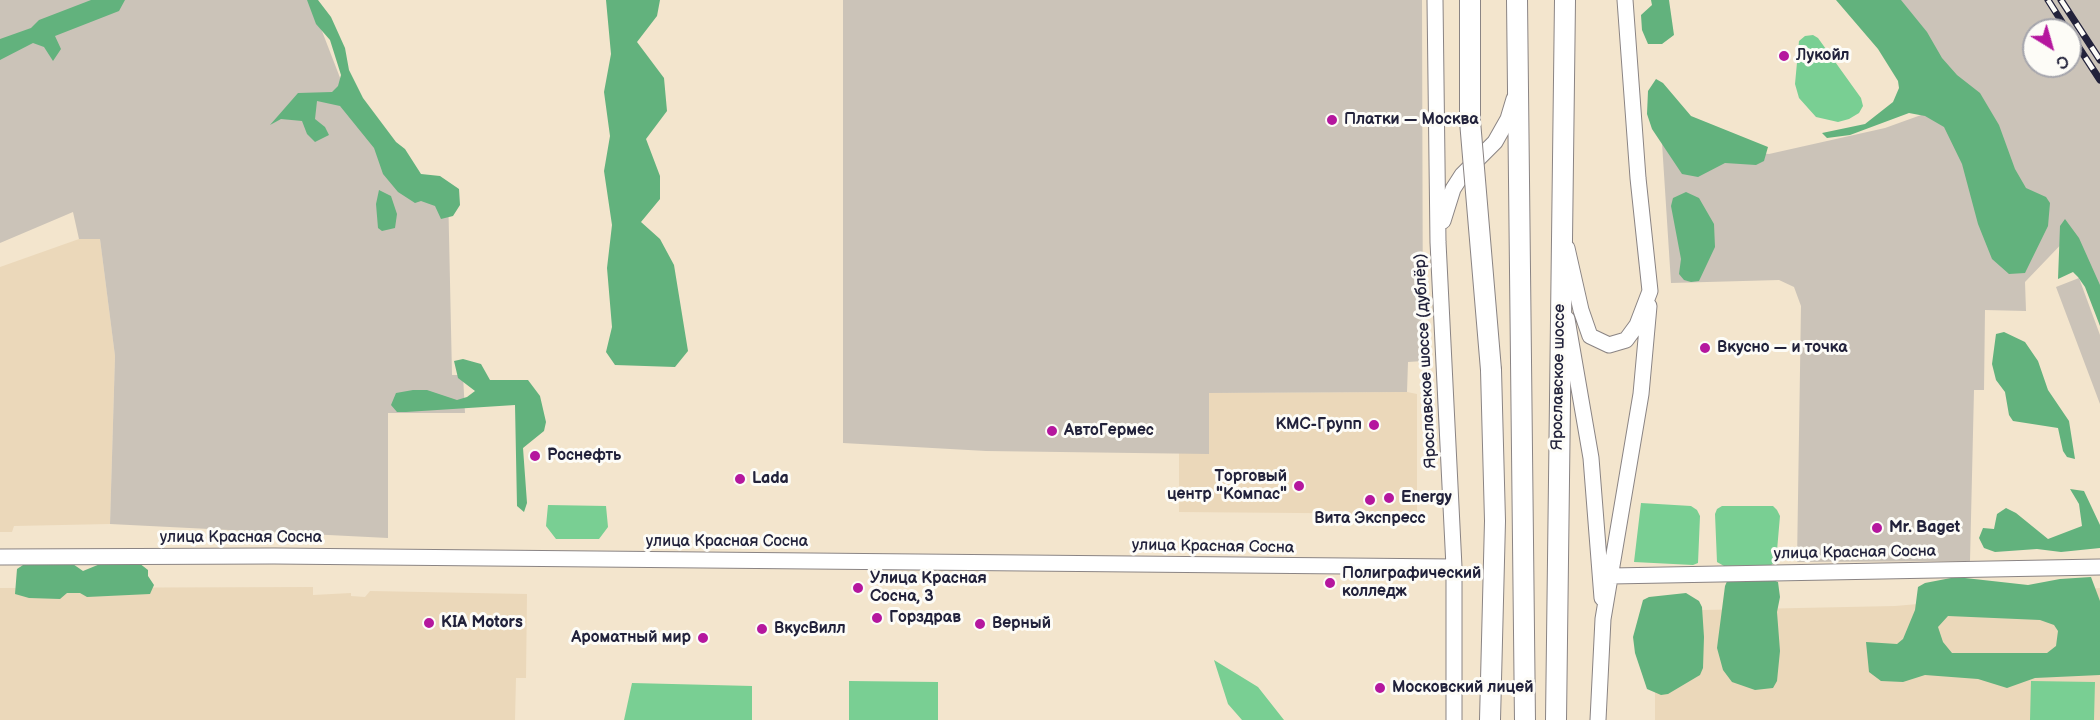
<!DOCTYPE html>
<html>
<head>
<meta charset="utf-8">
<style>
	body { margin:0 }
	#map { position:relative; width:2100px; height:720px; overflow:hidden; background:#f3e5cd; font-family:"Balsamiq Sans",sans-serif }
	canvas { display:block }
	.north { position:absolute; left:2022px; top:18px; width:60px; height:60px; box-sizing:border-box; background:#fdfcf7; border:2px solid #a5a5ac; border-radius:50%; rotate:143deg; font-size:16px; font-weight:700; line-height:24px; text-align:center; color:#22223b }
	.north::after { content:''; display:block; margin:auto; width:21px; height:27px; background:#b5179e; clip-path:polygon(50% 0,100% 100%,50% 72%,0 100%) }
</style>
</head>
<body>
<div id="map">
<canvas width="2100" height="720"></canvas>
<div class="north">С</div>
</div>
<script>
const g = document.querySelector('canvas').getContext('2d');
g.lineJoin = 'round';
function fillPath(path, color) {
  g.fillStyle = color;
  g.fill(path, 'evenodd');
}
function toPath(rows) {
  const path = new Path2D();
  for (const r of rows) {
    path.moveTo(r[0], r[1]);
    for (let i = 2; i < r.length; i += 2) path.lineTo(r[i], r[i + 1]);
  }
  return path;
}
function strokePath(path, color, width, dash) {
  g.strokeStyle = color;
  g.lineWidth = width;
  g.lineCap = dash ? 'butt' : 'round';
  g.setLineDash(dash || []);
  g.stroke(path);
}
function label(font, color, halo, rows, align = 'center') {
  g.font = font + ' "Balsamiq Sans",sans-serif';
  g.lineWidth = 6;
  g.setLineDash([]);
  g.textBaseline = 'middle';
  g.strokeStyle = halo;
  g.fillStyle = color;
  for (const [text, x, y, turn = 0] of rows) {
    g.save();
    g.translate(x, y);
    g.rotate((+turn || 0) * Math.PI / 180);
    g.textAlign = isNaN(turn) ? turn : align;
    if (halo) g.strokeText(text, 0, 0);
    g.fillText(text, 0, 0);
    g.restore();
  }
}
const built = toPath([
	[79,239,100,239,115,356,110,524,14,526,12,532,0,532,0,267],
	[1407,392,1417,394,1417,514,1179,512,1179,453,1209,453,1209,393],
	[313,587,313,595,351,593,351,596,365,597,370,591,527,594,526,678,516,678,515,720,0,720,0,588],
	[2100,588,2100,720,1655,720,1655,611,1895,606]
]);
const industrial = toPath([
	[0,0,310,0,354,114,419,184,448,189,452,375,463,375,465,413,388,413,388,538,110,524,115,356,100,239,79,239,73,212,0,243],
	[843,0,1422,0,1423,361,1408,362,1407,392,1209,393,1209,454,986,451,843,443],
	[1880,0,2100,0,2100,311,2071,234,2025,282,2026,311,1985,310,1984,390,1974,390,1970,561,1797,562,1801,306,1794,287,1779,280,1671,283,1662,143,1769,154,1885,128,1935,110],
	[2034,30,2070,30,2070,66,2034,66],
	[2079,278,2100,335,2100,404,2056,287]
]);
const green = toPath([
	[1813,35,1818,38,1861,98,1863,106,1859,113,1849,119,1838,122,1816,117,1799,98,1795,84,1799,41,1805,36],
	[1641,503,1691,506,1697,510,1700,516,1698,563,1693,565,1634,562],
	[548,505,606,506,608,527,599,539,556,539,546,526],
	[1722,506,1773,506,1777,510,1780,516,1776,562,1771,565,1724,566,1717,562,1715,514,1717,509],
	[1214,660,1258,687,1284,720,1242,720,1228,704],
	[849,681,938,682,938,720,849,720],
	[2031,681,2095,682,2094,720,2030,720],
	[632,683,752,686,752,720,624,720]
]);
const forest = toPath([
	[91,0,125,0,119,11,55,36,61,49,53,61,44,47,33,43,0,60,0,39,31,28,39,20],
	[307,0,318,0,331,17,345,48,349,70,363,98,396,142,405,149,421,174,440,176,459,189,460,205,453,216,441,219,435,206,421,201,415,203,398,192,383,174,374,148,340,106,317,101,315,119,325,127,329,135,315,142,307,134,302,121,281,119,270,125,298,93,332,92,338,86,341,75,330,40,316,24],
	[606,0,660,0,657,16,637,42,664,78,667,111,646,139,660,176,660,199,641,222,660,239,674,265,688,351,675,367,615,365,606,352,612,327,607,268,612,225,604,171,610,136,604,92,611,54],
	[1651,0,1669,0,1674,35,1662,44,1648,44,1642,30,1641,15,1652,5],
	[1836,0,1901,0,1927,32,1942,58,1957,75,1980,93,1999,125,2015,169,2026,188,2046,197,2050,203,2048,226,2025,273,2009,274,1992,259,1978,224,1962,164,1944,127,1925,116,1909,113,1850,135,1827,138,1822,133,1865,124,1893,102,1899,88,1898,81,1878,49],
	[1656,79,1663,83,1691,116,1768,147,1764,161,1756,165,1725,163,1698,177,1682,174,1652,129,1647,114,1648,91],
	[379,190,391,196,397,214,395,228,382,231,378,228,376,204],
	[1686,192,1699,198,1714,224,1715,247,1699,281,1691,282,1684,280,1679,274,1681,259,1671,206,1673,198],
	[2065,219,2079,238,2100,285,2100,326,2085,287,2078,277,2073,272,2058,279,2060,226],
	[2004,332,2025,342,2038,361,2048,390,2069,421,2075,459,2067,457,2063,451,2058,428,2013,421,2009,415,2005,392,1996,380,1992,364,1996,334],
	[463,359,481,364,490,380,528,380,540,396,546,422,544,431,523,448,527,503,524,512,517,506,515,405,406,412,397,412,391,405,396,393,413,390,427,390,457,400,467,397,475,391,458,378,454,361],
	[2070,489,2084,491,2100,525,2100,548,2061,552,2037,549,1995,552,1984,548,1979,538,1983,528,1994,529,1997,514,2006,508,2016,513,2048,539,2082,526,2079,504],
	[70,562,83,571,100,564,139,563,148,570,148,576,154,585,150,594,87,597,80,593,67,593,60,599,29,598,15,594,17,569,26,563],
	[1765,577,1778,582,1780,597,1777,612,1780,651,1777,681,1773,688,1755,690,1732,682,1723,670,1717,648,1718,640,1725,586,1728,579],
	[1956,577,2028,585,2060,579,2091,577,2100,601,2100,675,2035,678,2007,688,1978,679,1925,675,1903,682,1881,681,1869,672,1866,642,1897,644,1903,639,1915,610,1918,587,1925,583],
	[1948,616,2040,620,2054,625,2058,631,2056,646,2047,653,1952,653,1943,642,1938,627],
	[1686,593,1699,601,1702,607,1704,637,1703,668,1700,675,1668,694,1661,695,1647,689,1635,653,1633,637,1643,600,1649,597]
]);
const minor = toPath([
	[1435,0,1438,242,1454,567,1454,720],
	[1443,221,1453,189,1462,175,1495,142,1508,119,1514,99],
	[1567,248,1581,310,1590,336,1609,345,1626,340,1637,325,1650,291,1638,178,1625,0],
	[1567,319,1591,458,1602,598],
	[0,557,274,556,1454,567],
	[1611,576,2100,567],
	[1598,720,1603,619,1641,394,1649,306]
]);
const major = toPath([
	[1517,0,1525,720],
	[1490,720,1495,521,1491,370],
	[1556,720,1565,0]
]);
const rail = toPath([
	[2048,0,2067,30],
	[2061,0,2100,60],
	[2070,34,2100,80]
]);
const majorBridge = toPath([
	[1470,0,1470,121,1491,370]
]);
const markers = [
	[1784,56,6,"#b5179e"],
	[1332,120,6,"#b5179e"],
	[1705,348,6,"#b5179e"],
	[1374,425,6,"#b5179e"],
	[1052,431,6,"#b5179e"],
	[535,456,6,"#b5179e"],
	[740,479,6,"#b5179e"],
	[1299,486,6,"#b5179e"],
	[1389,498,6,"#b5179e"],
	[1370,500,6,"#b5179e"],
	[1877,528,6,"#b5179e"],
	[1330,583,6,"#b5179e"],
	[858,588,6,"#b5179e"],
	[877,618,6,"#b5179e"],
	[429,623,6,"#b5179e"],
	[980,624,6,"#b5179e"],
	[762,629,6,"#b5179e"],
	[703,638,6,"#b5179e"],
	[1380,688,6,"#b5179e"]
];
const poiNames = [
	["Лукойл",1796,56],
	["Платки — Москва",1344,120],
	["Вкусно — и точка",1717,348],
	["КМС-Групп",1362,425,"right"],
	["АвтоГермес",1064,431],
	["Роснефть",547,456],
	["Торговый",1287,477,"right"],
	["центр \"Компас\"",1287,495,"right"],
	["Lada",752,479],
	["Energy",1401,498],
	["Вита Экспресс",1370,519,"center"],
	["Mr. Baget",1889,528],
	["Полиграфический",1342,574],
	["колледж",1342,592],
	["Улица Красная",870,579],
	["Сосна, 3",870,597],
	["Горздрав",889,618],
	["KIA Motors",441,623],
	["Верный",992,624],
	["ВкусВилл",774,629],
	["Ароматный мир",691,638,"right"],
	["Московский лицей",1392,688]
];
const streetNames = [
	["Ярославское шоссе (дублёр)",1426,361,-93],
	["Ярославское шоссе",1559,377,-89],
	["улица Красная Сосна",241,538],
	["улица Красная Сосна",727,542],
	["улица Красная Сосна",1213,547,1],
	["улица Красная Сосна",1855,553,-1]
];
fillPath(built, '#ebd8ba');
fillPath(industrial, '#cbc3b8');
fillPath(green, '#79cf93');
fillPath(forest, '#62b27d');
strokePath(minor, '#8a8484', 17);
strokePath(major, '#8a8484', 22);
strokePath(minor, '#fff', 15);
strokePath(major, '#fff', 20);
strokePath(rail, '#22223b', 7);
strokePath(rail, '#fdfcf7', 4.5, [14]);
strokePath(majorBridge, '#8a8484', 22, []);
strokePath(majorBridge, '#fff', 20);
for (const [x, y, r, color] of markers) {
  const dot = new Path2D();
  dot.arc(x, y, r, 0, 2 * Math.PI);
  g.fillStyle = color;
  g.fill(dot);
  strokePath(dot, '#fdfcf7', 2);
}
label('bold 16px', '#22223b', '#fdfcf7', poiNames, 'left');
label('16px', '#22223b', '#fdfcf7', streetNames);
</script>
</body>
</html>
